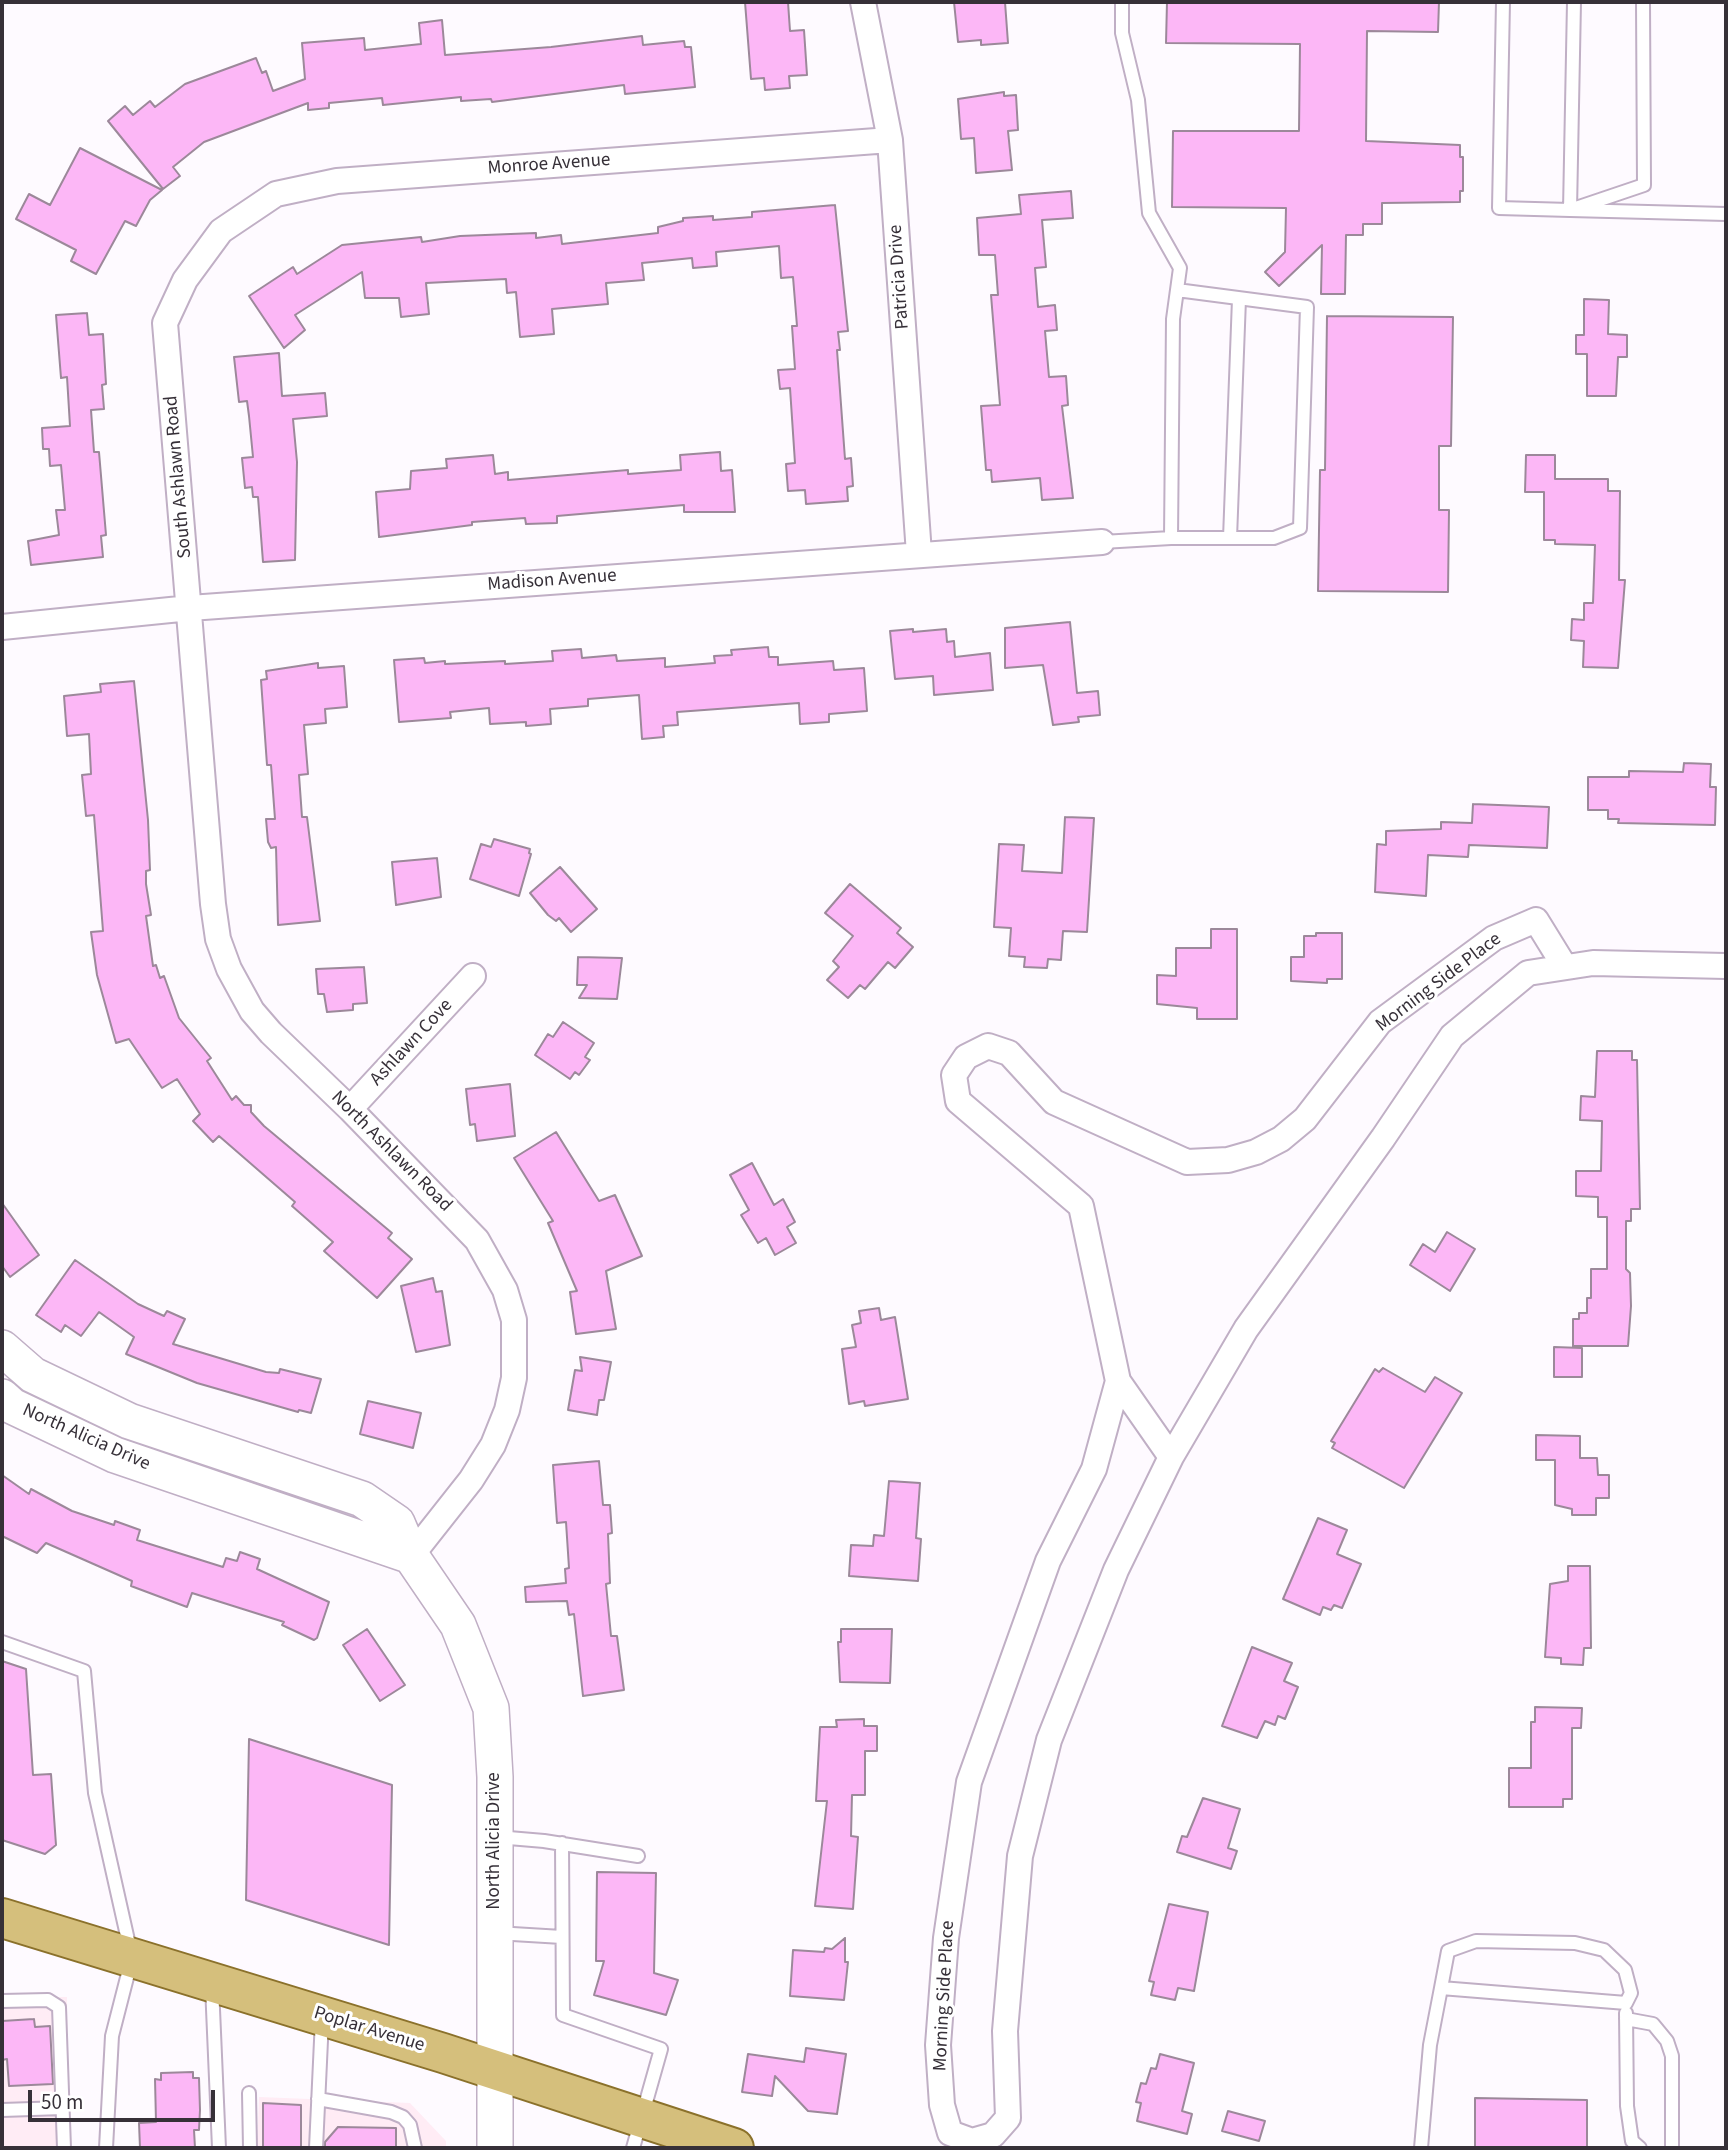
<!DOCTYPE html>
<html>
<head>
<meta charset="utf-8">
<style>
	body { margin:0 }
	#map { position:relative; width:1728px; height:2150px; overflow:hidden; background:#fefaff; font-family:"Source Sans 3",sans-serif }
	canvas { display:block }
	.frame { position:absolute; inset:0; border:4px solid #363038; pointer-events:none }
	.scale { position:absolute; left:28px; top:2090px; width:187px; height:32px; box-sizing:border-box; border:4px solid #363038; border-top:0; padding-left:9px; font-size:21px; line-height:24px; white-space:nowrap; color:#363038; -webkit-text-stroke:5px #fff; paint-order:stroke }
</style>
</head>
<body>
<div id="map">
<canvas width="1728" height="2150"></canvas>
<div class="frame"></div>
<div class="scale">50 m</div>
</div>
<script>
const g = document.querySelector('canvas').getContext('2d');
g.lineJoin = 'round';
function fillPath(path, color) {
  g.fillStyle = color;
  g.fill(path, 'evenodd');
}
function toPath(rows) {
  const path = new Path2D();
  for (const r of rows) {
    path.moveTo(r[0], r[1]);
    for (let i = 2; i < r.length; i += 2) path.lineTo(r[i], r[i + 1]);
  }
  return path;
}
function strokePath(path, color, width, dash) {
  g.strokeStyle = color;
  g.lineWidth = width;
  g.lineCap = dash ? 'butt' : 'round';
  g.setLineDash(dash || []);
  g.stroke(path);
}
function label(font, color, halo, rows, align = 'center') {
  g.font = font + ' "Source Sans 3",sans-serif';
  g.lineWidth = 6;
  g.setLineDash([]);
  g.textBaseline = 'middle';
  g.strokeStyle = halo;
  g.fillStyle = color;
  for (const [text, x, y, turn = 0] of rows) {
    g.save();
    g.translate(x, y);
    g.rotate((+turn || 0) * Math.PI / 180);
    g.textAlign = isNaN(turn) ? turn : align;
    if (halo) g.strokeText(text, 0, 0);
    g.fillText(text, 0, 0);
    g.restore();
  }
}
const commercial = toPath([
	[2,1997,67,1997,68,2148,2,2148],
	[259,2097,410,2103,446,2141,446,2148,257,2148]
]);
const building = toPath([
	[745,2,788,2,790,31,804,30,807,75,789,76,790,88,765,90,764,78,751,79,745,2],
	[954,2,1005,2,1008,43,981,45,981,40,958,42,954,2],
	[1167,2,1439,2,1438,32,1367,31,1366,141,1460,145,1460,157,1463,157,1463,191,1460,191,1460,202,1382,203,1382,224,1363,224,1363,235,1346,235,1345,294,1321,294,1322,245,1279,286,1265,272,1285,252,1286,208,1172,207,1173,131,1299,131,1300,44,1166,43,1167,2],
	[442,20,445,55,551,47,642,36,643,45,684,41,685,47,691,47,695,87,625,94,624,85,492,102,491,99,461,101,461,97,383,105,382,98,329,103,329,108,308,110,308,103,204,142,173,167,180,176,163,189,108,121,125,106,133,115,150,101,155,107,185,84,256,58,262,73,266,71,273,91,305,79,302,43,364,38,365,50,421,44,419,23,442,20],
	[1004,92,1004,96,1016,95,1018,130,1008,131,1012,170,976,173,974,138,961,139,958,99,1004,92],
	[80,148,162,190,150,200,136,226,125,221,96,274,71,261,76,250,16,219,29,194,50,205,80,148],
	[1071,191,1073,218,1042,220,1046,267,1035,268,1038,307,1055,305,1057,330,1045,331,1049,377,1066,376,1068,405,1062,406,1073,498,1042,500,1040,478,992,482,991,470,986,470,981,406,1000,405,991,295,998,295,995,255,979,255,977,218,1021,214,1019,195,1071,191],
	[835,205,848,331,838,332,840,350,837,350,845,459,851,458,853,486,847,487,848,501,806,504,805,490,788,491,786,464,795,463,790,388,780,389,778,370,795,369,792,326,797,326,793,277,781,278,779,246,716,252,717,266,693,268,692,258,642,263,644,280,606,283,608,304,552,309,554,334,520,337,516,292,507,293,506,279,426,283,429,314,401,317,399,298,365,298,362,272,295,315,305,330,284,348,249,296,293,267,297,274,342,245,421,237,422,242,460,236,536,233,536,238,561,235,562,244,658,233,658,227,683,221,683,218,713,216,713,220,752,217,752,212,835,205],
	[1584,299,1609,300,1608,334,1627,335,1627,357,1618,357,1616,396,1587,396,1587,354,1576,354,1576,335,1584,335,1584,299],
	[87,313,89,335,103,334,106,384,102,385,104,409,91,410,94,452,99,452,106,535,101,536,103,557,31,565,28,541,59,535,56,510,65,510,61,465,50,466,49,449,43,449,42,428,70,426,67,377,61,378,56,315,87,313],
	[1327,316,1453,317,1451,446,1439,446,1439,510,1449,510,1448,592,1318,591,1320,470,1325,470,1327,316],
	[279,353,282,396,325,393,327,416,293,419,297,462,295,560,263,562,258,497,253,497,252,487,245,488,242,458,253,457,249,416,247,401,239,402,234,357,279,353],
	[720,452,721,471,732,470,735,512,684,512,684,505,557,516,557,523,526,524,525,518,472,522,472,525,379,537,376,492,410,489,411,471,447,468,446,459,493,455,495,474,508,472,508,480,628,470,628,474,681,470,680,455,720,452],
	[1526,455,1555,455,1555,479,1608,479,1608,491,1620,491,1619,580,1625,580,1618,668,1583,667,1584,641,1571,640,1572,619,1584,620,1584,603,1593,603,1595,545,1555,544,1555,540,1544,540,1544,492,1525,492,1526,455],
	[1070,622,1077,693,1098,691,1100,715,1078,717,1079,722,1053,725,1043,665,1005,668,1005,628,1070,622],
	[913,629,913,632,946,629,947,642,954,641,955,657,990,653,993,690,934,695,933,676,895,679,890,631,913,629],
	[768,647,769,657,778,657,778,665,833,661,834,670,864,668,867,711,829,714,829,722,800,724,799,703,677,712,678,725,663,726,664,737,642,739,639,695,588,699,588,706,550,709,551,724,526,726,526,722,490,724,489,708,450,712,451,718,399,722,394,660,424,658,425,663,445,661,445,664,505,661,505,664,553,661,552,651,581,649,582,658,616,655,617,661,665,658,665,667,715,663,714,656,732,655,731,650,768,647],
	[318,663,318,668,344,666,347,707,325,709,326,723,304,725,308,774,299,775,302,817,307,817,320,921,278,925,276,847,271,848,268,842,266,819,275,819,271,765,267,765,261,680,267,679,266,671,318,663],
	[134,681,148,820,150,870,146,871,146,884,151,915,146,916,153,966,156,965,160,978,164,976,179,1018,211,1058,207,1061,232,1100,236,1096,244,1105,251,1105,251,1112,264,1126,392,1233,388,1238,412,1259,377,1298,324,1251,333,1242,292,1206,295,1202,219,1136,213,1142,193,1121,200,1114,177,1079,162,1088,129,1039,116,1043,97,975,91,932,103,931,94,815,86,816,82,775,91,774,89,734,67,736,64,696,101,692,100,684,134,681],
	[1684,763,1711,764,1710,787,1716,787,1715,825,1618,823,1619,819,1608,819,1608,810,1588,810,1588,777,1629,777,1629,771,1683,772,1684,763],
	[1473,804,1549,807,1547,848,1469,845,1468,857,1428,855,1426,896,1375,892,1377,844,1386,845,1386,831,1441,829,1441,822,1472,823,1473,804],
	[1065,817,1094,818,1087,932,1063,931,1061,960,1048,959,1047,968,1024,967,1025,957,1009,956,1011,928,994,927,999,844,1024,845,1022,871,1062,873,1065,817],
	[494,839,530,849,529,853,531,854,519,896,470,879,481,844,491,847,494,839],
	[437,858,441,897,396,905,392,862,437,858],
	[560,867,597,909,571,932,559,918,556,921,548,915,530,893,560,867],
	[850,884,901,928,897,933,913,947,895,968,888,962,865,989,860,985,848,998,827,980,839,967,833,961,853,936,825,913,850,884],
	[1211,929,1237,929,1237,1019,1197,1019,1197,1008,1157,1004,1157,975,1176,976,1176,948,1211,948,1211,929],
	[1316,933,1342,933,1342,979,1327,979,1327,983,1291,981,1291,957,1304,957,1304,936,1316,936,1316,933],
	[578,957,622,958,617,999,579,998,587,985,577,985,578,957],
	[364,967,367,1003,353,1004,353,1010,327,1012,324,994,318,994,316,969,364,967],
	[563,1022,594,1043,585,1057,590,1060,579,1075,575,1072,570,1079,535,1055,548,1034,553,1037,563,1022],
	[1597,1051,1632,1051,1632,1060,1637,1060,1640,1209,1631,1209,1631,1221,1626,1221,1626,1269,1630,1273,1631,1306,1628,1346,1573,1346,1573,1319,1579,1319,1579,1313,1587,1313,1587,1298,1591,1298,1591,1269,1607,1269,1607,1217,1598,1217,1598,1197,1576,1196,1576,1171,1601,1171,1602,1121,1580,1120,1581,1096,1595,1097,1597,1051],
	[510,1084,515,1136,477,1141,475,1124,470,1125,466,1089,510,1084],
	[556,1132,599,1201,615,1195,642,1256,606,1271,616,1329,576,1334,570,1292,577,1291,548,1223,553,1221,514,1158,556,1132],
	[752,1163,774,1205,783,1199,795,1222,787,1227,796,1243,775,1255,766,1238,758,1243,741,1215,749,1210,730,1175,752,1163],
	[2,1203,39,1255,10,1277,2,1266,2,1203],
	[1447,1232,1475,1249,1450,1291,1410,1265,1423,1244,1435,1252,1447,1232],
	[75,1260,138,1304,164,1316,167,1311,185,1319,173,1344,266,1372,279,1373,280,1369,321,1379,311,1413,299,1410,298,1412,197,1383,126,1354,134,1337,99,1312,81,1336,65,1325,61,1332,36,1315,75,1260],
	[433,1278,436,1292,442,1291,450,1345,416,1352,401,1286,433,1278],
	[879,1308,881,1320,895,1317,908,1399,865,1406,864,1401,849,1404,842,1349,856,1347,852,1325,861,1323,859,1311,879,1308],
	[1554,1347,1582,1348,1582,1377,1554,1377,1554,1347],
	[580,1357,611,1362,604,1400,599,1400,597,1415,568,1410,575,1370,582,1371,580,1357],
	[1383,1368,1425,1392,1435,1377,1462,1393,1404,1488,1332,1448,1335,1443,1331,1441,1375,1369,1379,1372,1383,1368],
	[368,1401,421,1413,413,1448,360,1434,368,1401],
	[1536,1435,1580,1436,1580,1458,1597,1458,1598,1475,1609,1475,1609,1498,1596,1498,1596,1515,1572,1515,1572,1509,1555,1505,1555,1460,1536,1460,1536,1435],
	[599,1461,603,1505,610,1505,612,1533,608,1534,610,1583,606,1584,611,1636,617,1636,624,1690,583,1696,574,1614,569,1615,567,1601,526,1602,525,1587,566,1583,565,1569,569,1568,566,1522,557,1523,553,1465,599,1461],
	[2,1475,29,1494,31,1489,72,1511,114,1525,115,1521,140,1530,137,1540,223,1567,226,1558,237,1561,240,1552,260,1559,257,1569,329,1602,317,1638,314,1640,282,1625,284,1622,192,1593,187,1607,131,1586,132,1581,46,1543,37,1553,2,1536,2,1475],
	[889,1481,920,1483,916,1538,921,1539,918,1581,849,1576,851,1545,873,1546,874,1535,884,1536,889,1481],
	[1318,1518,1347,1530,1337,1554,1361,1564,1342,1608,1334,1605,1331,1610,1323,1607,1320,1615,1283,1599,1318,1518],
	[1568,1566,1590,1566,1591,1648,1584,1648,1583,1665,1561,1664,1561,1658,1545,1657,1550,1584,1568,1581,1568,1566],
	[367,1629,405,1685,380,1701,343,1645,367,1629],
	[841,1629,892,1629,890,1683,840,1682,838,1642,841,1642,841,1629],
	[1252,1647,1292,1663,1284,1681,1298,1687,1285,1719,1278,1716,1275,1725,1265,1721,1257,1738,1222,1726,1252,1647],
	[2,1661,26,1669,33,1775,51,1774,56,1845,45,1854,2,1840,2,1661],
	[1535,1707,1582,1708,1581,1728,1572,1728,1572,1799,1563,1799,1563,1807,1509,1807,1509,1768,1531,1768,1531,1722,1535,1722,1535,1707],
	[864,1719,864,1726,877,1726,877,1751,865,1751,865,1795,852,1795,851,1836,858,1837,853,1909,815,1906,827,1801,816,1801,820,1727,837,1727,836,1720,864,1719],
	[249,1739,392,1785,389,1945,246,1900,249,1739],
	[1203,1798,1240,1809,1228,1848,1237,1851,1231,1869,1177,1852,1182,1836,1187,1837,1203,1798],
	[597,1872,656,1873,654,1973,678,1980,666,2015,594,1995,604,1961,596,1961,597,1872],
	[1169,1904,1208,1912,1194,1991,1178,1988,1175,2000,1151,1995,1154,1982,1149,1981,1169,1904],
	[845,1938,845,1962,848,1962,844,2000,790,1996,793,1950,824,1952,825,1948,832,1949,845,1938],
	[34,2019,35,2027,50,2026,53,2084,9,2086,7,2059,2,2060,2,2021,34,2019],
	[806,2048,846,2054,837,2114,808,2111,775,2076,772,2096,742,2092,748,2054,804,2062,806,2048],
	[1160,2054,1194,2063,1182,2111,1192,2114,1187,2134,1137,2121,1141,2103,1136,2102,1141,2083,1146,2084,1151,2068,1156,2069,1160,2054],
	[193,2072,193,2078,199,2078,200,2110,199,2130,194,2130,195,2148,140,2148,139,2123,156,2122,155,2079,161,2080,161,2073,193,2072],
	[1475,2098,1587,2100,1587,2148,1475,2148,1475,2098],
	[263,2103,301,2105,301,2148,263,2148,263,2103],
	[1228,2111,1265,2121,1259,2141,1222,2131,1228,2111],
	[338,2127,396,2128,396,2148,325,2148,325,2142,338,2127]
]);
const service = toPath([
	[1503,2,1499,208,1570,210,1574,2],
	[1643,2,1644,185,1570,210,1726,214],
	[1171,538,1274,538,1300,528,1307,307,1177,290],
	[1230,538,1239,299],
	[1102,542,1171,538,1173,319,1180,268,1149,213,1138,100,1122,33,1122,2],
	[2,1642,84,1671,95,1793,132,1958,112,2036,106,2148],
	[497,1837,544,1841,638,1856],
	[562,1843,563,2015,661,2049,633,2148],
	[496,1933,562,1937],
	[212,1986,219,2148],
	[2,2001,48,2000,59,2007,64,2148],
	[1626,2013,1627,2106,1632,2141,1640,2148],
	[1626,2019,1653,2024,1667,2041,1672,2056,1672,2148],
	[249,2093,250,2148],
	[318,2099,391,2112,403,2117,410,2125,415,2148],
	[2,2110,63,2108],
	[316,2148,322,2019],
	[1421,2148,1430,2045,1441,1988,1448,1951,1476,1941,1575,1943,1604,1950,1625,1970,1631,1993,1626,2003,1441,1988]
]);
const minor = toPath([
	[863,2,890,140,919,554],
	[2,627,190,608,1102,542],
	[350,1109,473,976],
	[1118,1381,1094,1469,1048,1561,969,1782,946,1938,938,2045,942,2105,950,2133,972,2141,993,2135,1008,2118,1005,2031,1020,1856,1049,1740,1116,1570,1171,1457,1246,1329,1383,1138,1452,1036,1528,973,1593,963,1726,966],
	[1171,1457,1118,1381,1081,1206,958,1101,954,1075,966,1057,988,1046,1009,1053,1054,1102,1187,1162,1228,1160,1256,1152,1281,1139,1305,1119,1380,1022,1494,938,1536,920,1565,967],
	[411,1556,471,1480,493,1445,507,1410,514,1378,514,1320,505,1290,477,1240,350,1109,271,1033,252,1011,229,969,218,939,213,904,165,323,185,280,221,231,276,194,337,181,890,140]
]);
const secondary = toPath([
	[2,1348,33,1375,129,1421,362,1499,397,1523,411,1556,458,1625,491,1708,495,1777,495,2148],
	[2,1397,12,1406,115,1455,411,1556]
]);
const primary = toPath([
	[2,1918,443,2053,734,2148]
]);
const streetNames = [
	["Monroe Avenue",549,165,-4],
	["Patricia Drive",900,277,-94],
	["South Ashlawn Road",179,477,-95],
	["Madison Avenue",552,581,-4],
	["Morning Side Place",1439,983,-37],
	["Ashlawn Cove",412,1043,-47],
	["North Ashlawn Road",391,1152,45],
	["North Alicia Drive",86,1438,24],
	["North Alicia Drive",495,1841,-90],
	["Morning Side Place",945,1996,-87],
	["Poplar Avenue",369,2030,17]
];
fillPath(commercial, '#ffecf5');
fillPath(building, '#fcb7f6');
strokePath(building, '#9c889a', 2);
strokePath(service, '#c0afc5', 16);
strokePath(minor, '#c0afc5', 28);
strokePath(secondary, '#c0afc5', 38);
strokePath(primary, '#8b712b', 42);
strokePath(service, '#fff', 12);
strokePath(minor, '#fff', 24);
strokePath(secondary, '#fff', 35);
strokePath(primary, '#d5bf7c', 38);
label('19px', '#363038', '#fff', streetNames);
</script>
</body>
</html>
